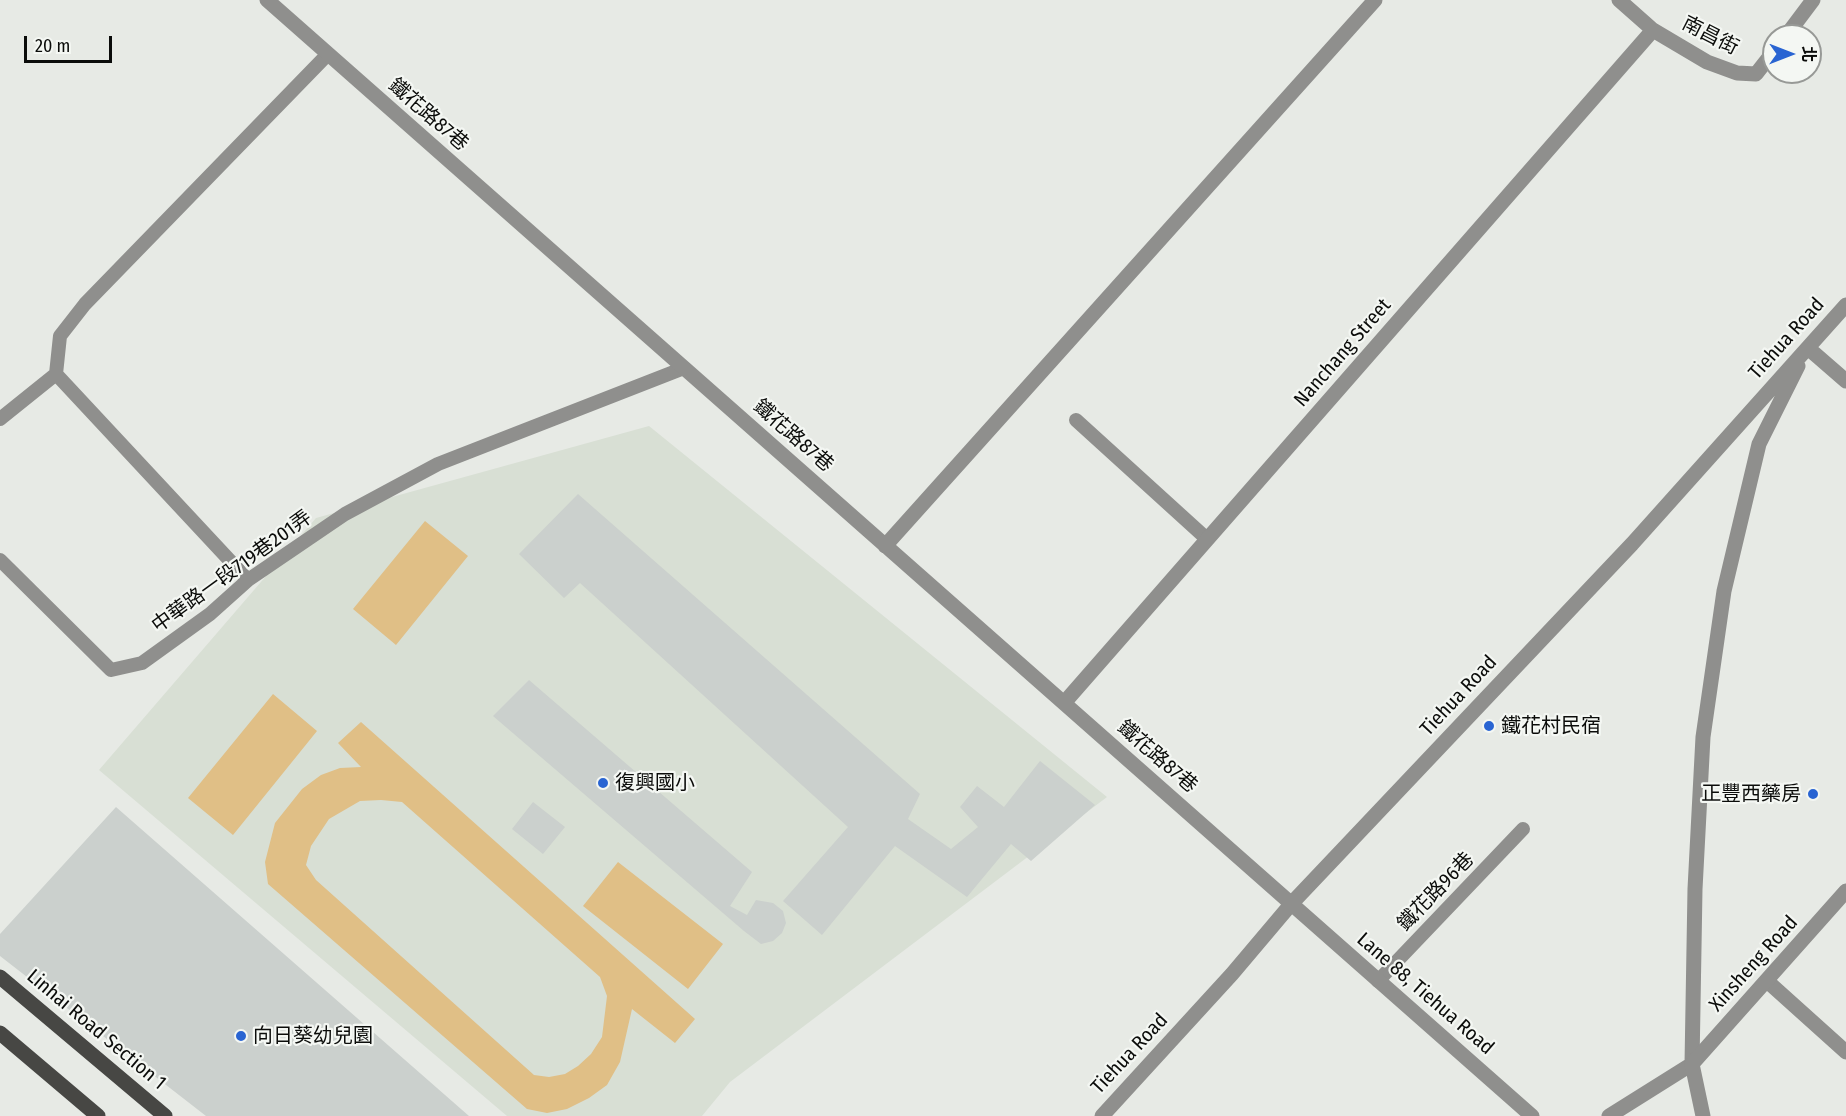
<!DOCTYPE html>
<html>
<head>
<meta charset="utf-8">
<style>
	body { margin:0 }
	#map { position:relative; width:1846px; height:1116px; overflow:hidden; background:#e7eae5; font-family:"Fira Sans Condensed","Noto Sans TC",sans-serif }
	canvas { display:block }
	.north { position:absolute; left:1762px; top:24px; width:60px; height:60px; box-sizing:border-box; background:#f4f7f3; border:2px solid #979996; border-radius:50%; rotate:90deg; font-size:16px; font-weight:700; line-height:24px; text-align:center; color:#0b0c0a }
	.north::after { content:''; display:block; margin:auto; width:21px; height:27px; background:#2964d2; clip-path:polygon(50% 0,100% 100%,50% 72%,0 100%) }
	.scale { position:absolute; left:24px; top:36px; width:88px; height:27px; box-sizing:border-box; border:3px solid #0b0c0a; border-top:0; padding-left:8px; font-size:18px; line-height:21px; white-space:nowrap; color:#0b0c0a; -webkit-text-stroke:4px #f4f7f3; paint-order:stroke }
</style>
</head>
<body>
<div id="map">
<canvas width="1846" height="1116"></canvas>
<div class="north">北</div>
<div class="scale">20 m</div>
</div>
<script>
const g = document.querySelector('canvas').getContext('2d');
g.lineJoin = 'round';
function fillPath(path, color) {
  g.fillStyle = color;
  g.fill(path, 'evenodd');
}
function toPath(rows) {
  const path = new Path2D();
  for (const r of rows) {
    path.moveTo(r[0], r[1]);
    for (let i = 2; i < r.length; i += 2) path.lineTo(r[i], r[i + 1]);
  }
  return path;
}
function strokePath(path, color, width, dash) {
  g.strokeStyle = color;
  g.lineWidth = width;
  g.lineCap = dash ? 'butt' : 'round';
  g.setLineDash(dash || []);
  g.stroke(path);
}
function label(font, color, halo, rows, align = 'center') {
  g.font = font + ' "Fira Sans Condensed","Noto Sans TC",sans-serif';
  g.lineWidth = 4.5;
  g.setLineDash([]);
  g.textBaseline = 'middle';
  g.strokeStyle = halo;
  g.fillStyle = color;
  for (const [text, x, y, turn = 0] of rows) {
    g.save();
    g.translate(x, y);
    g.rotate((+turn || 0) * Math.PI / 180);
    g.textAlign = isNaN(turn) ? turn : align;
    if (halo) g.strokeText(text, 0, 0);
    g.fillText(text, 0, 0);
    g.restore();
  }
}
const built = toPath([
	[649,426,1107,797,730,1082,702,1116,507,1116,99,770,316,518]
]);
const green = toPath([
	[425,521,468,556,396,645,353,609],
	[273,694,317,731,233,835,188,798],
	[361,722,695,1019,675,1043,632,1009,620,1062,607,1085,589,1098,567,1109,547,1113,527,1109,268,884,265,862,275,823,302,789,321,775,340,768,361,767,338,743],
	[381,800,402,802,600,977,607,996,602,1037,591,1054,578,1066,565,1074,549,1077,534,1075,316,880,306,865,311,846,329,819,360,801],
	[618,862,723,944,688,989,583,906]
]);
const building = toPath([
	[578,494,920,794,908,819,951,849,978,827,960,807,977,786,1004,807,1040,761,1095,805,1031,861,1011,844,967,897,895,846,822,935,783,901,848,827,580,583,564,598,519,554],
	[529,680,752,872,730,906,747,915,756,900,773,903,783,911,786,923,782,933,773,941,761,944,744,931,493,716],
	[533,802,565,827,543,854,512,829],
	[116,807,469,1116,206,1116,0,956,0,934]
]);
const service = toPath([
	[0,419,56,374],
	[1076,420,1207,539],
	[0,560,111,670,142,663,210,614,248,580,345,514,438,464,684,368],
	[248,580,56,374,60,336,85,304,328,54],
	[1378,981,1523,829]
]);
const minor = toPath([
	[267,0,1532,1116],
	[1619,0,1653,30,1707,62,1737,73,1756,74,1774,51],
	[1786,36,1813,0],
	[1808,348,1846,381],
	[885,546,1375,0],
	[1064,703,1653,30],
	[1767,981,1846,1052],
	[1102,1116,1232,974,1292,903,1632,544,1846,305],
	[1609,1116,1692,1064,1695,889,1703,737,1724,591,1759,444,1798,366]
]);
const tertiary = toPath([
	[1703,1116,1692,1064,1846,891]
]);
const primary = toPath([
	[0,977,165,1116],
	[0,1033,98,1116]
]);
const markers = [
	[1489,726,6,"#2964d2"],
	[603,783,6,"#2964d2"],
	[1813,794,6,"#2964d2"],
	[241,1036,6,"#2964d2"]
];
const streetNames = [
	["南昌街",1710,36,27],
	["鐵花路87巷",428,115,41],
	["Tiehua Road",1787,339,-48],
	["Nanchang Street",1343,353,-49],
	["鐵花路87巷",793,436,41],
	["中華路一段719巷201弄",232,572,-36],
	["Tiehua Road",1459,696,-47],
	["鐵花路87巷",1157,757,41],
	["鐵花路96巷",1436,892,-46],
	["Xinsheng Road",1754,964,-48],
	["Lane 88, Tiehua Road",1425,994,41],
	["Linhai Road Section 1",96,1030,40],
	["Tiehua Road",1130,1054,-47]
];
const poiNames = [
	["鐵花村民宿",1501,726],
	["復興國小",615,783],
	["正豐西藥房",1801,794,"right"],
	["向日葵幼兒園",253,1036]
];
fillPath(built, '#d8dfd4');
fillPath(green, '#e0bf86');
fillPath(building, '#cbd0cd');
strokePath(service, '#8f8f8d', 14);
strokePath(minor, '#8f8f8d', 15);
strokePath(tertiary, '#8f8f8d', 15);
strokePath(primary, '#474744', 15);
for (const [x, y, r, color] of markers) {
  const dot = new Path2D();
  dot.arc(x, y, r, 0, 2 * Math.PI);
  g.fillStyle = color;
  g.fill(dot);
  strokePath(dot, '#f4f7f3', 2);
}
label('20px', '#0b0c0a', '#f4f7f3', streetNames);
label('20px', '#0b0c0a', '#f4f7f3', poiNames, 'left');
</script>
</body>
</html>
